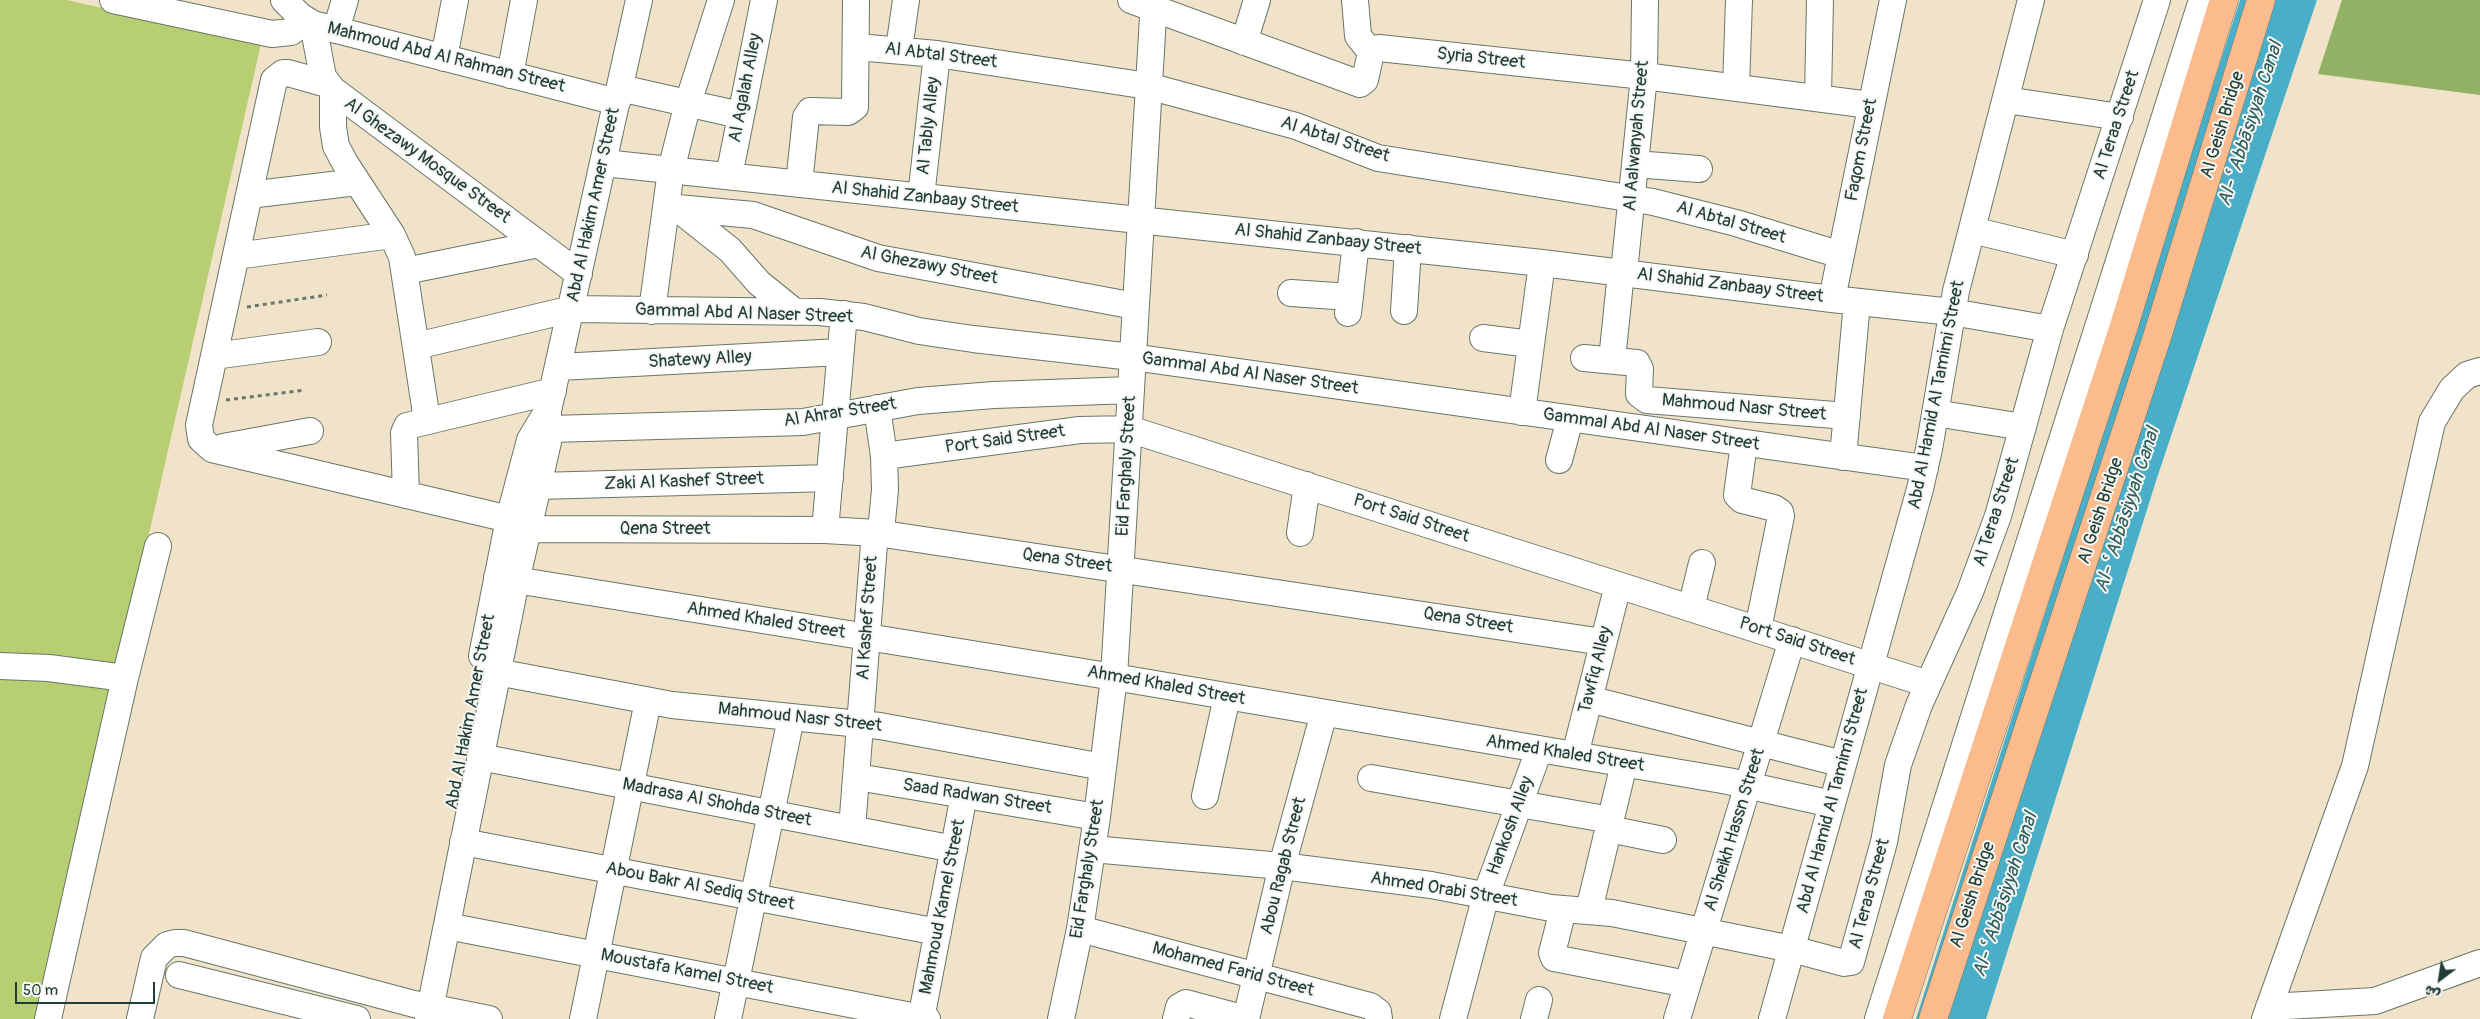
<!DOCTYPE html>
<html>
<head>
<meta charset="utf-8">
<style>
	body { margin:0 }
	#map { position:relative; width:2480px; height:1019px; overflow:hidden; background:#f0e3c9; font-family:Pangolin,"Playpen Sans Arabic",sans-serif }
	canvas { display:block }
	.north { position:absolute; left:2415px; top:954px; width:50px; height:50px; -webkit-text-stroke:4px #f6f6f2; paint-order:stroke; rotate:211deg; font-size:14px; font-weight:700; line-height:20px; text-align:center; color:#1f3d34 }
	.north::after { content:''; display:block; margin:auto; width:18px; height:22px; background:#1f3d34; clip-path:polygon(50% 0,100% 100%,50% 72%,0 100%) }
	.scale { position:absolute; left:15px; top:982px; width:140px; height:22px; box-sizing:border-box; border:2px solid #1f3d34; border-top:0; padding-left:6px; font-size:15px; line-height:18px; white-space:nowrap; color:#1f3d34; -webkit-text-stroke:4px #f6f6f2; paint-order:stroke }
</style>
</head>
<body>
<div id="map">
<canvas width="2480" height="1019"></canvas>
<div class="north">ش</div>
<div class="scale">50 m</div>
</div>
<script>
const g = document.querySelector('canvas').getContext('2d');
g.lineJoin = 'round';
function fillPath(path, color) {
  g.fillStyle = color;
  g.fill(path, 'evenodd');
}
function toPath(rows) {
  const path = new Path2D();
  for (const r of rows) {
    path.moveTo(r[0], r[1]);
    for (let i = 2; i < r.length; i += 2) path.lineTo(r[i], r[i + 1]);
  }
  return path;
}
function strokePath(path, color, width, dash) {
  g.strokeStyle = color;
  g.lineWidth = width;
  g.lineCap = dash ? 'butt' : 'round';
  g.setLineDash(dash || []);
  g.stroke(path);
}
function label(font, color, halo, rows, align = 'center') {
  g.font = font + ' Pangolin,sans-serif';
  g.lineWidth = 4;
  g.setLineDash([]);
  g.textBaseline = 'middle';
  g.strokeStyle = halo;
  g.fillStyle = color;
  for (const [text, x, y, turn = 0] of rows) {
    g.save();
    g.translate(x, y);
    g.rotate((+turn || 0) * Math.PI / 180);
    g.textAlign = isNaN(turn) ? turn : align;
    if (halo) g.strokeText(text, 0, 0);
    g.fillText(text, 0, 0);
    g.restore();
  }
}
const green = toPath([
	[0,0,67,0,261,44,38,1019,0,1019]
]);
const forest = toPath([
	[2342,0,2480,0,2480,95,2318,74]
]);
const water = toPath([
	[2240,0,2317,0,2157,478,1986,1019,1916,1019]
]);
const path = toPath([
	[247,307,327,295],
	[226,400,305,390]
]);
const minor = toPath([
	[113,0,272,34,291,32,306,21],
	[284,0,300,16,313,24,617,102],
	[1131,0,1360,84,1365,80,1371,52,1379,48,1644,76,1870,105],
	[1355,0,1358,36,1366,46,1373,50],
	[313,24,323,77,333,90,579,274],
	[336,30,345,0],
	[1244,42,1257,0],
	[857,47,937,54,1148,86,1296,126,1378,158,1653,202,1736,223,1841,255],
	[899,49,906,0],
	[444,58,455,0],
	[510,75,524,0],
	[327,84,288,73,283,73,274,80,199,425,201,439,212,449,509,519],
	[620,88,740,115],
	[1736,88,1739,0],
	[333,90,333,127,336,146,345,163,392,235,402,257,427,420],
	[1818,97,1820,0],
	[2006,100,2120,117],
	[604,163,1542,263,1832,299,1952,312,2050,329],
	[1635,164,1699,169],
	[729,176,764,0],
	[799,184,806,117,810,111,848,112,855,107,856,0],
	[249,195,357,182],
	[921,197,937,54],
	[667,207,753,215,878,258,1135,306],
	[677,208,730,250,759,283,795,312],
	[1972,230,2075,255],
	[236,256,392,235],
	[405,271,539,244],
	[1624,272,1644,76,1645,0],
	[1291,293,1350,297],
	[1832,299,1893,0],
	[652,311,671,170,688,103,721,0],
	[1404,311,1408,248],
	[1348,313,1356,242],
	[1483,338,1531,344],
	[416,346,572,309,820,312,864,317,919,331,973,339,1132,357,1925,468],
	[214,356,318,342],
	[1584,358,1637,363,1640,369,1639,394,1647,400,1847,416],
	[1612,360,1621,272],
	[559,367,840,352],
	[1522,412,1542,263],
	[1935,413,2023,427],
	[550,429,803,422,918,401,994,395,1131,390],
	[1744,443,1737,495,1742,500,1774,508,1780,512,1781,516,1758,629],
	[223,447,310,431],
	[884,456,1080,430,1129,429,1928,684],
	[1843,457,1857,302],
	[1559,460,1570,419],
	[538,486,830,478],
	[406,495,404,433,407,426,553,391],
	[528,529,825,530,877,533,1603,642],
	[825,530,844,314],
	[1300,533,1307,485],
	[497,577,1114,677,1728,781,1832,804],
	[1691,608,1702,563],
	[482,656,509,519,530,440,545,415],
	[0,666,49,668,125,678],
	[497,672,672,705,880,726,1103,767],
	[1589,699,1843,764],
	[1575,755,1618,585],
	[480,757,954,849],
	[857,777,1097,817],
	[1371,778,1611,820],
	[1205,796,1227,697],
	[852,829,874,544,882,521,885,490,884,456,877,408],
	[1609,829,1663,840],
	[463,842,938,932],
	[1092,849,1282,866,1431,885,1551,908,1612,913,1792,949,1844,963,1851,962,1884,842,1898,765,1919,705,1970,592,1998,516,2050,329,2157,0],
	[1563,910,1552,953,1554,958,1687,984],
	[1589,910,1624,764],
	[447,926,927,1019],
	[1080,929,1370,1006,1378,1012,1379,1019],
	[179,975,357,1019],
	[2269,1007,2375,1001,2480,963],
	[48,1019,125,678,158,546],
	[140,1019,154,958,167,945,175,943,184,943,414,1004,489,1019],
	[428,1019,516,581,548,442,548,411,639,0],
	[583,1019,648,701],
	[728,1019,791,718],
	[921,1019,964,795],
	[1061,1019,1080,929,1097,817,1114,677,1154,0],
	[1176,1019,1179,1007,1186,1003,1246,1019],
	[1246,1019,1282,866,1324,713],
	[1453,1019,1486,895,1539,750],
	[1534,1019,1539,1000],
	[1677,1019,1792,640],
	[1772,1019,1920,489,1929,449,1956,291,2031,0],
	[1878,1019,2202,0],
	[2265,1019,2355,766,2432,422,2452,389,2467,375,2480,371]
]);
const major = toPath([
	[1897,1019,2124,326,2224,0],
	[1933,1019,2158,334,2261,0]
]);
const streetNames = [
	["Al Abtal Street",941,56,7],
	["Mahmoud Abd Al Rahman Street",446,58,14],
	["Syria Street",1481,59,6],
	["Al Agalah Alley",746,88,-79],
	["Al Teraa Street",2117,125,-72],
	["Al Geish Bridge",2223,125,-73],
	["Al Tably Alley",929,126,-84],
	["Al Aalwanyah Street",1637,136,-85],
	["Al Abtal Street",1335,140,18],
	["Faqom Street",1862,150,-79],
	["Al Ghezawy Mosque Street",427,161,36],
	["Al Shahid Zanbaay Street",925,198,6],
	["Abd Al Hakim Amer Street",594,205,-78],
	["Al Abtal Street",1731,223,16],
	["Al Shahid Zanbaay Street",1328,240,6],
	["Al Ghezawy Street",929,266,11],
	["Al Shahid Zanbaay Street",1730,286,7],
	["Gammal Abd Al Naser Street",744,314,2],
	["Shatewy Alley",700,360,-3],
	["Gammal Abd Al Naser Street",1250,374,8],
	["Abd Al Hamid Al Tamimi Street",1937,395,-79],
	["Mahmoud Nasr Street",1744,408,5],
	["Al Ahrar Street",840,413,-9],
	["Gammal Abd Al Naser Street",1651,430,8],
	["Port Said Street",1005,440,-8],
	["Eid Farghaly Street",1127,466,-87],
	["Zaki Al Kashef Street",684,482,-2],
	["Al Geish Bridge",2101,511,-72],
	["Al Teraa Street",1997,512,-72],
	["Port Said Street",1411,519,18],
	["Qena Street",665,529],
	["Qena Street",1067,561,8],
	["Al Kashef Street",868,618,-86],
	["Ahmed Khaled Street",766,621,9],
	["Qena Street",1468,621,9],
	["Port Said Street",1797,642,18],
	["Tawfiq Alley",1596,670,-76],
	["Ahmed Khaled Street",1166,686,10],
	["Abd Al Hakim Amer Street",471,712,-79],
	["Mahmoud Nasr Street",800,718,6],
	["Ahmed Khaled Street",1565,754,9],
	["Saad Radwan Street",977,797,9],
	["Abd Al Hamid Al Tamimi Street",1833,801,-75],
	["Madrasa Al Shohda Street",717,803,11],
	["Hankosh Alley",1511,826,-70],
	["Al Sheikh Hassn Street",1735,830,-73],
	["Abou Ragab Street",1284,866,-76],
	["Eid Farghaly Street",1088,869,-81],
	["Abou Bakr Al Sediq Street",700,887,11],
	["Ahmed Orabi Street",1444,890,9],
	["Al Teraa Street",1870,894,-75],
	["Al Geish Bridge",1973,895,-72],
	["Mahmoud Kamel Street",943,907,-79],
	["Mohamed Farid Street",1233,970,15],
	["Moustafa Kamel Street",687,972,11]
];
const waterNames = [
	["Al-ʿAbbāsiyyah Canal",2251,124,-72],
	["Al-ʿAbbāsiyyah Canal",2128,510,-72],
	["Al-ʿAbbāsiyyah Canal",2006,895,-72]
];
fillPath(green, '#b8ce72');
fillPath(forest, '#92b164');
fillPath(water, '#49afc8');
strokePath(minor, '#687768', 28);
strokePath(major, '#687768', 29);
strokePath(path, '#687768', 3, [4, 4]);
strokePath(minor, '#fff', 26);
strokePath(major, '#fbbb8d', 28);
label('18px', '#1f3d34', '#f6f6f2', streetNames);
label('italic 19px', '#2c5f60', '#f6f6f2', waterNames);
</script>
</body>
</html>
